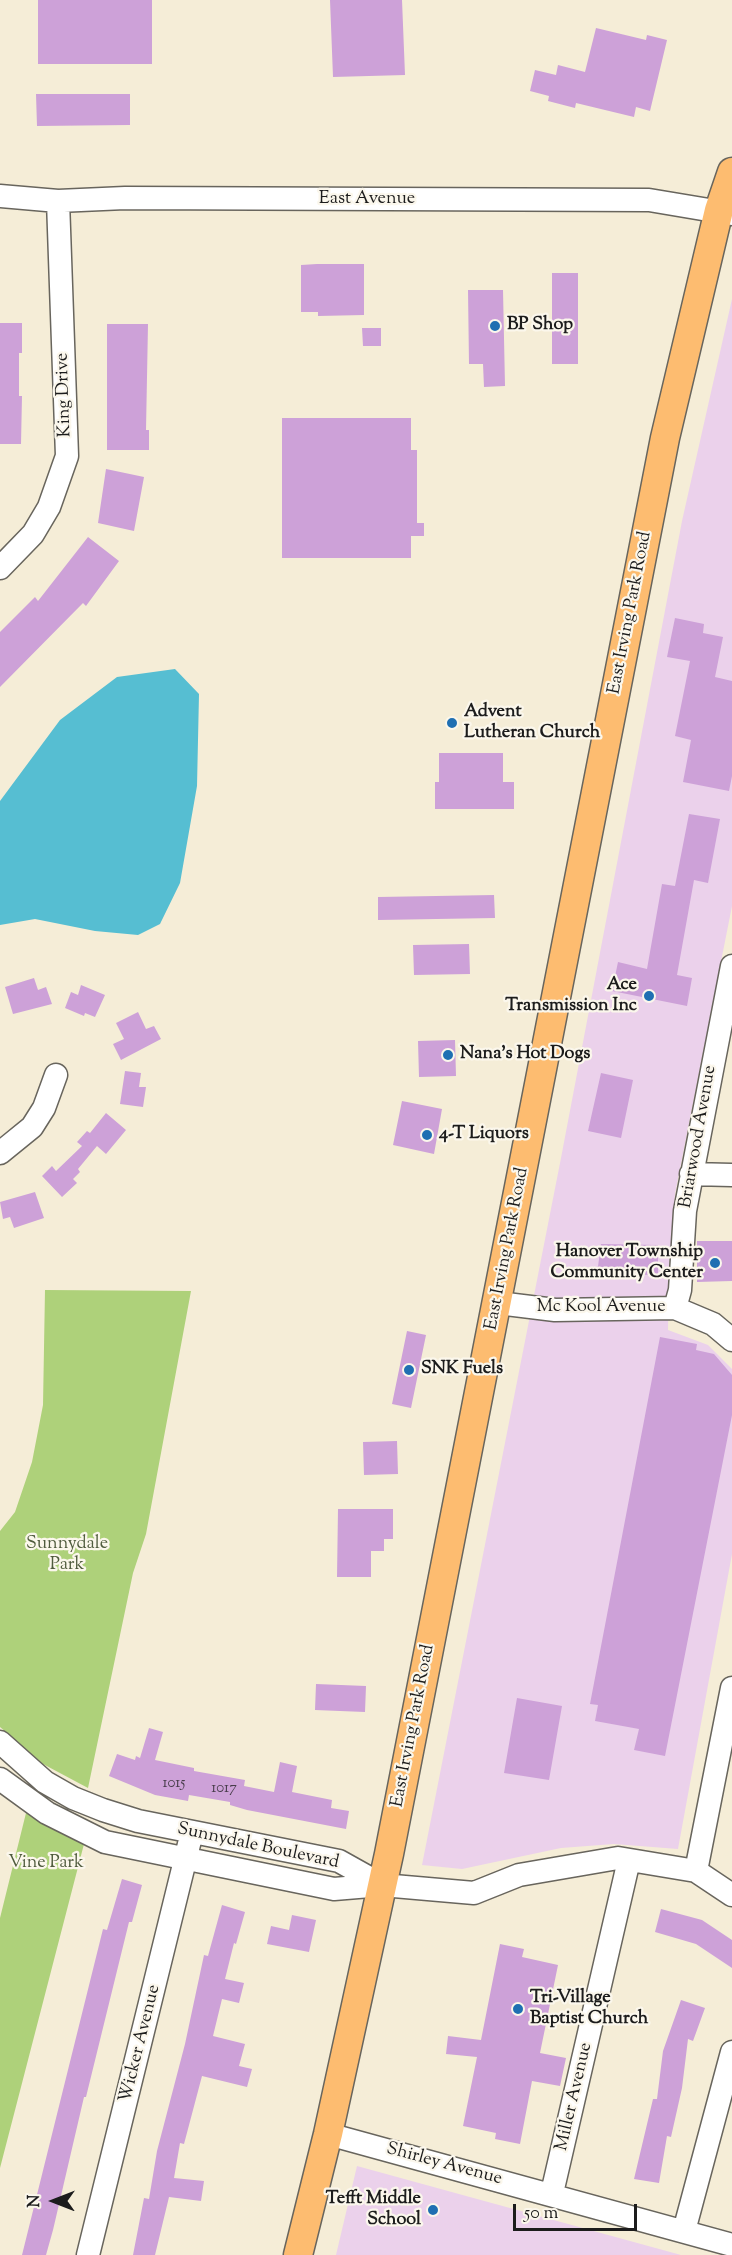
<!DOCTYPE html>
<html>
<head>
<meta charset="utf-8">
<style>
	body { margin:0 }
	#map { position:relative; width:732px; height:2255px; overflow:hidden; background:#f5edd7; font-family:"Sorts Mill Goudy",serif }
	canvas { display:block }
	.north { position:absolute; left:24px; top:2171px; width:60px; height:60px; -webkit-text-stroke:4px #fbf7ec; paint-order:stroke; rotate:270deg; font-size:16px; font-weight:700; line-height:24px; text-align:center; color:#1c1c1c }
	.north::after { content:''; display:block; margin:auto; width:21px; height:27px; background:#1c1c1c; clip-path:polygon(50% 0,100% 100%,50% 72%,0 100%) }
	.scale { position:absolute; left:513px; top:2204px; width:124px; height:27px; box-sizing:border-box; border:3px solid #1c1c1c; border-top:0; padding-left:8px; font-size:18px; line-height:21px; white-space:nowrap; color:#1c1c1c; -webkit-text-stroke:4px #fbf7ec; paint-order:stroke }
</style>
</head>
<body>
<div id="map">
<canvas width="732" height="2255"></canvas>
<div class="north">N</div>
<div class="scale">50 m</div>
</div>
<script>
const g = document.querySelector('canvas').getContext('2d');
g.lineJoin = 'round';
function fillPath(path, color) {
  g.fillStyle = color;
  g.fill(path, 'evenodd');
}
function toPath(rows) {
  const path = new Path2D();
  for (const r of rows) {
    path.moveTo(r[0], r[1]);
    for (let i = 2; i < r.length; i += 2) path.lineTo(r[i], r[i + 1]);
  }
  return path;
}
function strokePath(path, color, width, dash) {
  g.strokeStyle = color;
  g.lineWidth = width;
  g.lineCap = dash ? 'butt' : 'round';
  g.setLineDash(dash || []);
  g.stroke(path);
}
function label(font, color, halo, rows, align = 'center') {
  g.font = font + ' "Sorts Mill Goudy",serif';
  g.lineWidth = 4.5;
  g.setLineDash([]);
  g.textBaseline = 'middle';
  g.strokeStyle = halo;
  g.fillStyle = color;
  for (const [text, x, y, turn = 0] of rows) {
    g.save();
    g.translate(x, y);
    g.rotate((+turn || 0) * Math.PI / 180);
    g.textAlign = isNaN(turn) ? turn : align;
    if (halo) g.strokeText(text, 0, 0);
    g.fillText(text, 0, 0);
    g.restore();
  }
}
const built = toPath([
	[732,299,732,906,675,1194,669,1267,668,1330,708,1345,732,1369,732,1554,678,1849,614,1844,561,1848,462,1869,422,1865,561,1158,682,521],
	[357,2166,681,2255,336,2255]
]);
const green = toPath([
	[45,1290,191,1291,146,1534,133,1573,88,1788,43,1764,0,1727,0,1531,15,1512,32,1462,43,1405],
	[26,1813,84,1844,0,2168,0,1918]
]);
const water = toPath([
	[175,669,199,694,197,786,180,883,160,924,138,935,95,931,35,919,0,925,0,801,60,720,117,677]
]);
const building = toPath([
	[38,0,152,0,152,64,38,64],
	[330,0,402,0,405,75,333,77],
	[596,28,646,40,647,35,667,40,650,111,636,107,634,117,576,103,575,108,548,101,549,96,530,91,535,70,556,75,558,65,585,72],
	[36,94,130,94,130,125,37,126],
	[317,264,364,264,364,315,318,316,318,312,301,312,301,265],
	[552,273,578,273,578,364,552,364],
	[468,290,503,290,505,386,484,387,483,364,469,364],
	[0,323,22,323,22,353,19,353,19,396,22,396,21,444,0,444],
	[107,324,148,324,146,430,149,430,149,450,107,450],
	[362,328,381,328,381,346,363,346],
	[282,418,411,418,411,450,417,450,417,523,424,523,424,536,411,536,411,558,282,558],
	[106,469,144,477,134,531,98,523],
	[88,537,119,561,86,606,83,603,0,687,0,632,35,597,38,601],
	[675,618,704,624,703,633,723,637,715,677,732,681,732,776,729,791,683,782,691,740,675,736,690,661,667,657],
	[439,753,503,753,503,782,514,782,514,809,435,809,435,782,439,782],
	[689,814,720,819,708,883,694,880,677,975,692,978,687,1006,612,991,618,962,647,969,662,884,675,886],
	[494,895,495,918,378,920,378,897],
	[469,944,470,974,414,975,413,945],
	[34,978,38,990,46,987,52,1004,13,1014,5,987],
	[81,985,105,995,95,1017,85,1013,84,1016,65,1008,71,992,78,995],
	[138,1012,146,1029,154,1026,161,1039,121,1060,113,1044,124,1039,116,1023],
	[455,1040,456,1076,419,1077,418,1041],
	[125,1071,141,1073,139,1087,146,1087,143,1107,120,1104],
	[601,1073,633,1080,621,1138,588,1131],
	[402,1101,442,1109,434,1154,393,1145],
	[106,1113,126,1130,106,1154,97,1146,78,1169,80,1172,73,1179,77,1183,62,1197,42,1176,52,1166,56,1171,82,1146,77,1142,87,1131,90,1133],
	[35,1192,44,1218,14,1228,10,1217,3,1219,0,1202],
	[697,1241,732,1241,732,1281,697,1282],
	[601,1244,658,1245,658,1275,597,1274],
	[407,1331,426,1335,411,1408,392,1404],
	[660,1337,697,1344,696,1350,714,1354,732,1375,732,1415,665,1756,634,1750,639,1729,595,1721,598,1705,590,1704],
	[397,1441,398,1474,364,1475,363,1442],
	[338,1509,393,1509,393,1539,384,1539,384,1551,371,1551,371,1577,337,1577],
	[316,1684,366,1686,365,1712,315,1710],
	[517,1698,562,1706,549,1780,504,1773],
	[149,1728,163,1732,155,1760,194,1768,194,1771,245,1780,244,1786,274,1792,280,1762,297,1766,292,1792,332,1800,331,1808,349,1811,346,1829,247,1810,230,1805,230,1802,189,1795,188,1801,155,1795,109,1776,117,1754,135,1760,136,1756,140,1758],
	[122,1879,142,1885,132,1922,129,1922,86,2097,84,2097,53,2230,46,2255,22,2255,103,1929,107,1930],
	[222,1905,245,1912,236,1944,234,1943,225,1979,244,1983,239,2003,222,1999,213,2036,245,2044,239,2066,252,2069,247,2087,202,2076,184,2144,180,2143,174,2178,204,2181,201,2201,169,2197,155,2255,133,2255,144,2198,149,2199,157,2151,185,2044,204,1955,208,1956],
	[661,1909,702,1920,732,1940,732,1968,696,1944,655,1932],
	[292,1915,316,1920,309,1952,267,1944,271,1926,289,1930],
	[500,1944,524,1949,522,1957,558,1965,540,2053,566,2058,560,2086,532,2081,520,2144,495,2139,496,2133,463,2126,477,2057,446,2054,448,2036,481,2040],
	[681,2000,705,2008,693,2041,688,2039,682,2088,671,2137,667,2136,659,2183,634,2179,653,2099,657,2099,663,2051]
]);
const minor = toPath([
	[0,196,58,201,125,198,649,200,732,214],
	[0,568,33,534,49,507,67,456,58,201],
	[0,1153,32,1127,44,1108,56,1075],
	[691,1174,732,1175],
	[498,1303,555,1310,675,1308,713,1324,732,1340],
	[675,1308,680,1290,685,1211,732,966],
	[0,1742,45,1782,73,1798,103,1810,138,1821,339,1861,382,1885],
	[0,1779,47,1813,105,1842,334,1889,382,1885,474,1893,519,1875,618,1858,696,1871,732,1895],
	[696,1871,732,1688],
	[328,2134,732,2245],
	[552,2193,629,1860],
	[684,2231,732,2052],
	[88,2255,192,1832]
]);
const major = toPath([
	[298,2255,328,2134,389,1854,665,438,719,210,732,172]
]);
const markers = [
	[495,326,6,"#1f6fb2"],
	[452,723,6,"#1f6fb2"],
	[649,996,6,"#1f6fb2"],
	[448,1055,6,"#1f6fb2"],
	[427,1135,6,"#1f6fb2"],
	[715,1263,6,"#1f6fb2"],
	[409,1370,6,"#1f6fb2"],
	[518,2009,6,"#1f6fb2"],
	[433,2210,6,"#1f6fb2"]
];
const numberNames = [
	["1015",174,1784],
	["1017",224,1789]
];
const streetNames = [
	["East Avenue",367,200],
	["King Drive",65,395,-92],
	["East Irving Park Road",631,613,-79],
	["Briarwood Avenue",699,1137,-80],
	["East Irving Park Road",508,1249,-79],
	["Mc Kool Avenue",601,1308],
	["East Irving Park Road",414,1726,-79],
	["Sunnydale Boulevard",258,1847,12],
	["Wicker Avenue",141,2044,-76],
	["Miller Avenue",575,2097,-77],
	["Shirley Avenue",444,2165,15]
];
const poiNames = [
	["BP Shop",507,326],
	["Advent",464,713],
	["Lutheran Church",464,734],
	["Ace",637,986,"right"],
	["Transmission Inc",637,1007,"right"],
	["Nana's Hot Dogs",460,1055],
	["4-T Liquors",439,1135],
	["Hanover Township",703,1253,"right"],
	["Community Center",703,1274,"right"],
	["SNK Fuels",421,1370],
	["Tri-Village",530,1999],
	["Baptist Church",530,2020],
	["Tefft Middle",421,2200,"right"],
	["School",421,2221,"right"]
];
const parkNames = [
	["Sunnydale",67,1545],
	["Park",67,1566],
	["Vine Park",46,1864]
];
fillPath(built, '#ebd1eb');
fillPath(green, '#aed17a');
fillPath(water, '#56bed2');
fillPath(building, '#cda1d8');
strokePath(minor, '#68655d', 25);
strokePath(major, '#68655d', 31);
strokePath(minor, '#fff', 22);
strokePath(major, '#fdbc70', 28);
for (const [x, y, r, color] of markers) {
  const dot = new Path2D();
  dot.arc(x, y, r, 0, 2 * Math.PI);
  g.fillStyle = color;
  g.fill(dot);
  strokePath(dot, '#fbf7ec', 2);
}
label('15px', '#483d4b', null, numberNames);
label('18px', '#1c1c1c', '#fbf7ec', streetNames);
label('bold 18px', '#1c1c1c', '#fbf7ec', poiNames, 'left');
label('18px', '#4f5b3d', '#fbf7ec', parkNames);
</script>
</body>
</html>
